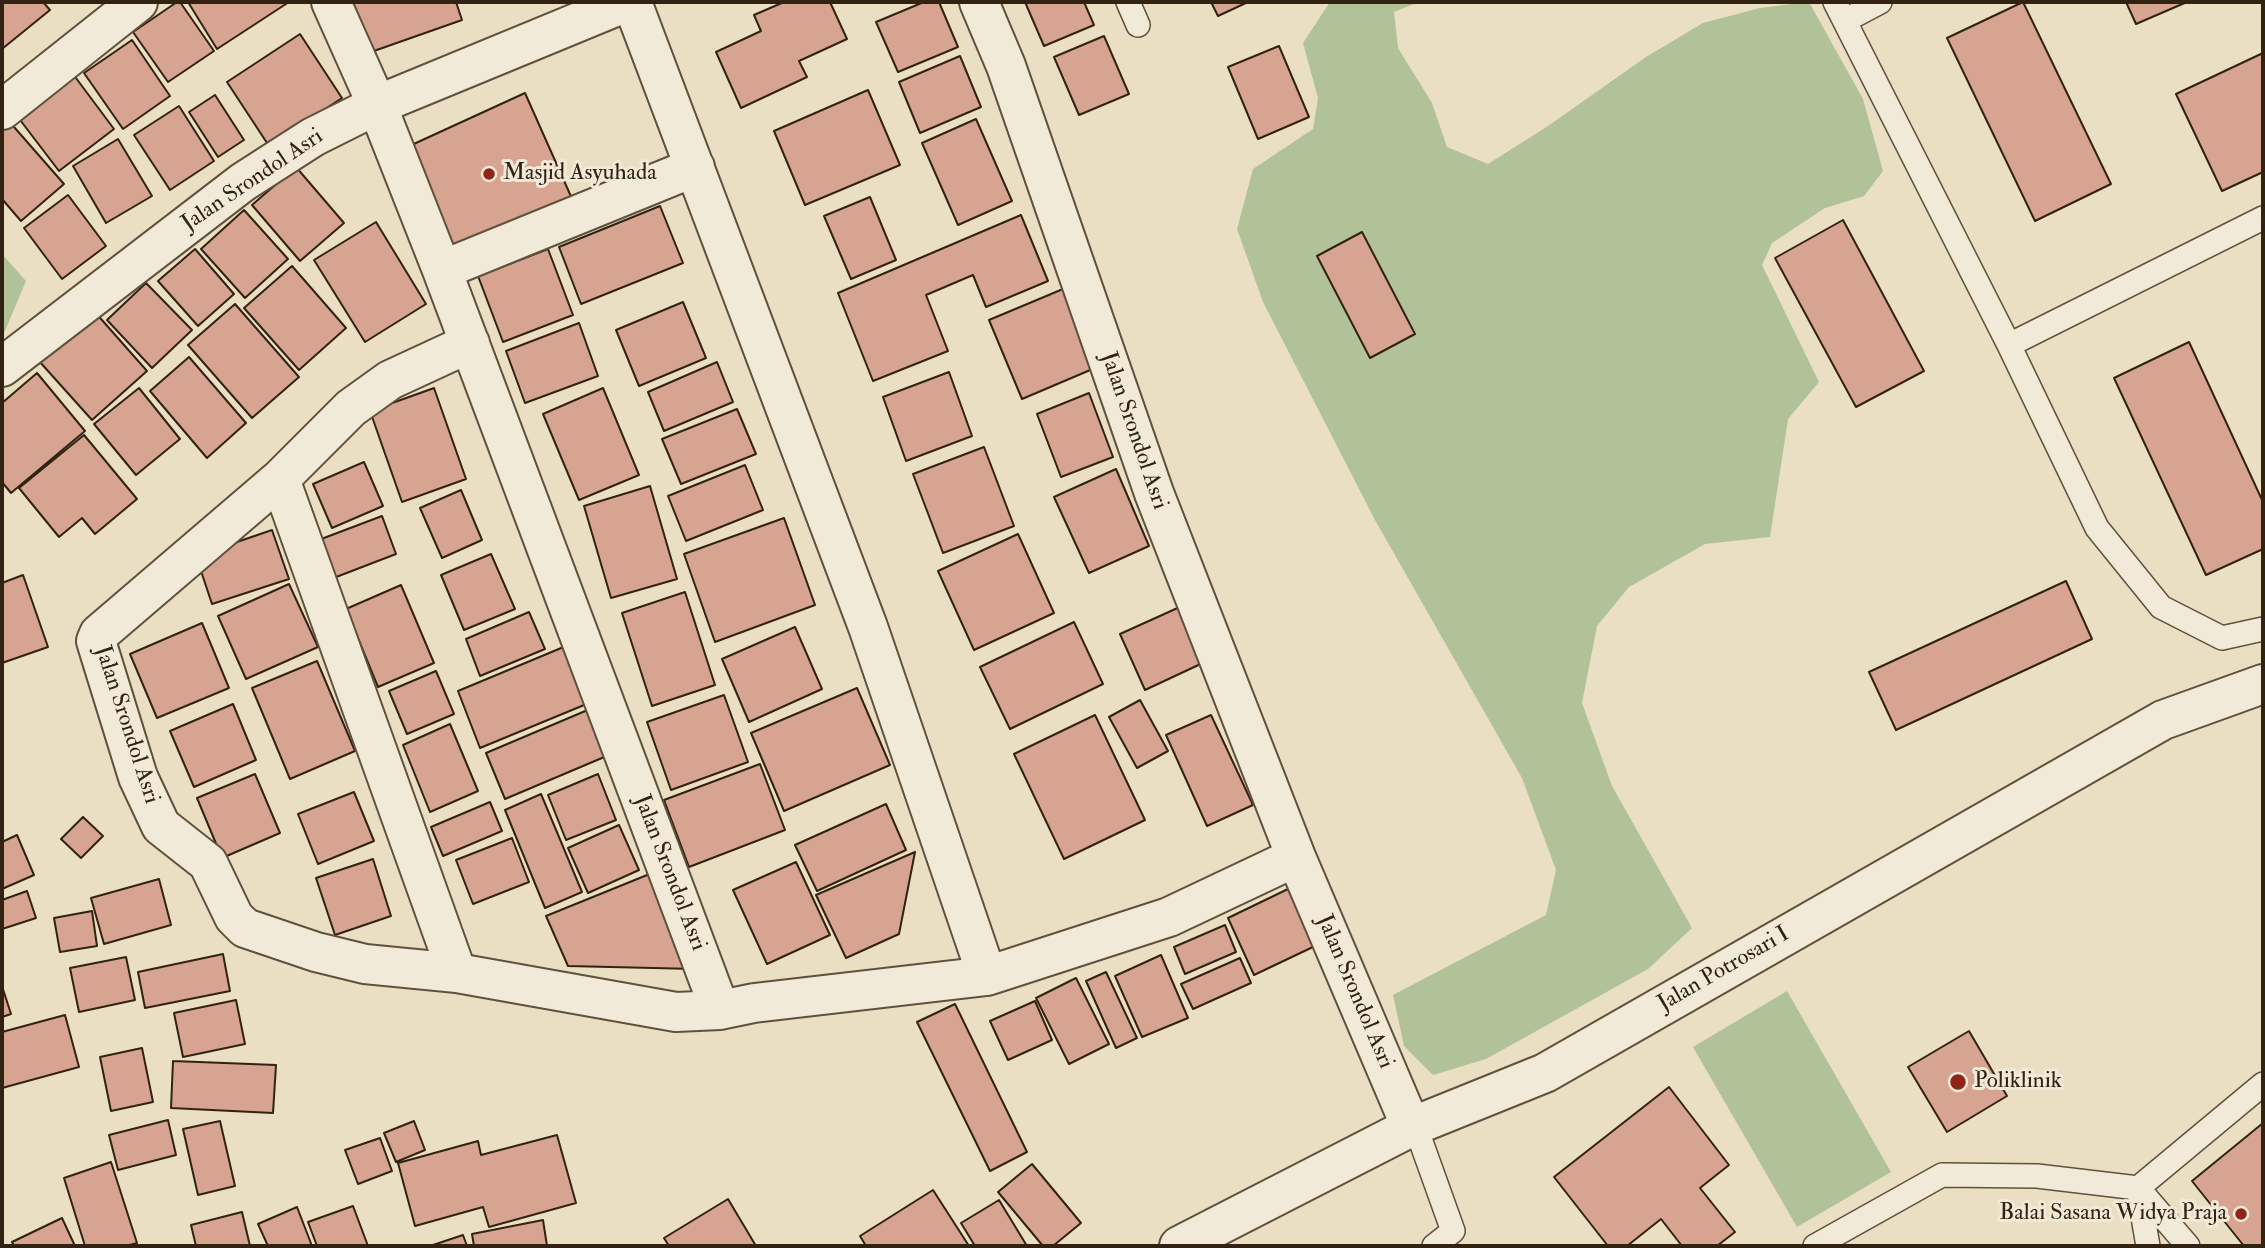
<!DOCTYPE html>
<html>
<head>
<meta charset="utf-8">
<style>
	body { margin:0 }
	#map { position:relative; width:2265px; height:1248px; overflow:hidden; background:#eadec3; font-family:"IM FELL Double Pica",serif }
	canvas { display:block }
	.frame { position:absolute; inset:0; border:4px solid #322211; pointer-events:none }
</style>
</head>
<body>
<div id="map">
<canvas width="2265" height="1248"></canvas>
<div class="frame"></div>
</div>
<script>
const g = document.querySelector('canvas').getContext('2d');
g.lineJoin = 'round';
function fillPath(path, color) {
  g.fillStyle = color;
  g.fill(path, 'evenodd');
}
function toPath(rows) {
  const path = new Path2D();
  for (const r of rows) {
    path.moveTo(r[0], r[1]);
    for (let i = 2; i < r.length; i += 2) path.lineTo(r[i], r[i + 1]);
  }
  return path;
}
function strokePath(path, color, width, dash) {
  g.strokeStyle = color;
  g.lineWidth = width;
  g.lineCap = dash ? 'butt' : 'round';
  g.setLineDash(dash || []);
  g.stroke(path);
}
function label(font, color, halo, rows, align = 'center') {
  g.font = font + ' "IM FELL Double Pica",serif';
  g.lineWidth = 6;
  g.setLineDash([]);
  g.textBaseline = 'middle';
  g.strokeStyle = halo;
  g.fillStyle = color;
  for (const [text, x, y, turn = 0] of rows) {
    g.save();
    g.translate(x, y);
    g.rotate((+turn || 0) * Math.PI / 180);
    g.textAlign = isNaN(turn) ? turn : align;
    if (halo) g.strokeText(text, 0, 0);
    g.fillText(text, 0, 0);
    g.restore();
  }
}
const green = toPath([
	[1330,2,1419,2,1394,12,1398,48,1432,103,1447,147,1488,164,1548,126,1646,57,1703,23,1760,8,1809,2,1863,99,1883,171,1864,196,1825,208,1772,243,1762,265,1819,382,1788,419,1770,537,1705,544,1629,587,1597,626,1582,703,1612,786,1692,928,1648,969,1486,1059,1433,1075,1404,1046,1393,995,1546,915,1556,870,1522,778,1375,520,1263,302,1237,229,1253,169,1313,129,1318,98,1303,43],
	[2,254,26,281,2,338],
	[1787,991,1891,1172,1797,1227,1693,1047]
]);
const building = toPath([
	[2,2,43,2,50,10,2,49,2,2],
	[177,2,180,2,214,51,168,82,133,32,177,2],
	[188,2,289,2,217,49,188,2],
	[353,2,456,2,462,20,371,52,353,2],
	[784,2,830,2,847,39,799,61,807,77,741,108,716,52,761,31,754,15,784,2],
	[924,2,939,2,958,47,898,72,876,22,924,2],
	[1025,2,1084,2,1094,25,1044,46,1025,2],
	[1211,2,1248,2,1218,16,1211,2],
	[2023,2,2111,184,2035,221,1947,38,2023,2],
	[2126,2,2187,2,2136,24,2126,2],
	[300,34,342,98,269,146,227,82,300,34],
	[1104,36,1129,94,1079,115,1054,57,1104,36],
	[132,40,170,96,123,129,84,73,132,40],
	[1279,46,1309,117,1258,139,1228,67,1279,46],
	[2263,53,2263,172,2222,191,2176,94,2263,53],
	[960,56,981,107,920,133,899,82,960,56],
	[70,70,114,129,59,171,14,112,70,70],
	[868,90,900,165,805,205,774,131,868,90],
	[525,93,573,201,454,256,405,148,525,93],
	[215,95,244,140,218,157,189,112,215,95],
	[179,106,214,161,170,190,134,135,179,106],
	[7,119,64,184,21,221,2,199,2,123,7,119],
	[976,119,1012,201,958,225,922,143,976,119],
	[118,139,152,196,106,223,73,166,118,139],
	[296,167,344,223,300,261,252,205,296,167],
	[68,195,106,246,62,279,24,228,68,195],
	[870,197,896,260,851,279,824,216,870,197],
	[660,206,683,263,581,304,559,247,660,206],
	[244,210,288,259,245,298,201,249,244,210],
	[1021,215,1048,281,986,307,973,275,926,295,948,351,873,381,838,293,1021,215],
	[1843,220,1924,371,1856,407,1775,258,1843,220],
	[376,222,426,304,365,342,314,260,376,222],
	[1362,232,1415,334,1370,358,1317,256,1362,232],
	[195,249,234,294,198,326,158,281,195,249],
	[548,249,573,315,503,342,478,276,548,249],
	[292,266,346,328,299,370,244,308,292,266],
	[146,283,192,330,152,368,107,320,146,283],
	[1063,289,1095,368,1022,399,989,320,1063,289],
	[683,302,706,358,639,386,616,330,683,302],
	[235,304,299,377,252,418,188,345,235,304],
	[94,311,147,371,92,420,39,361,94,311],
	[579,323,598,376,525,403,506,351,579,323],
	[2189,342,2263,502,2263,549,2206,575,2114,378,2189,342],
	[189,357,246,423,207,458,150,391,189,357],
	[717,362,733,402,664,431,648,392,717,362],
	[949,372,972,436,906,461,883,397,949,372],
	[37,373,85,431,11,493,2,482,2,403,37,373],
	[139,388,180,439,136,475,94,424,139,388],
	[434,388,466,479,402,502,370,411,434,388],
	[603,388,639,475,579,500,543,414,603,388],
	[1089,393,1113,457,1061,477,1037,414,1089,393],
	[737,409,756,454,681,484,662,439,737,409],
	[84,435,137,499,95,534,82,518,59,537,19,488,84,435],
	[984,447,1014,526,943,553,913,474,984,447],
	[364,462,383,506,332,528,313,484,364,462],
	[745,465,763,510,686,541,668,496,745,465],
	[1116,469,1149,546,1089,573,1054,497,1116,469],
	[650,486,677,579,611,598,584,506,650,486],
	[461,490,482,540,442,558,420,508,461,490],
	[382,516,396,554,331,579,316,541,382,516],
	[784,518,815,605,715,642,684,554,784,518],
	[272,530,289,579,212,604,196,556,272,530],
	[1018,534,1054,613,974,650,938,571,1018,534],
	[491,554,515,609,464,630,441,575,491,554],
	[23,575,48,647,2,663,2,583,23,575],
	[2066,581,2092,639,1896,730,1869,672,2066,581],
	[289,584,318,647,246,679,218,616,289,584],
	[401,585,434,663,378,687,346,609,401,585],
	[685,592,715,685,652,706,622,613,685,592],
	[1182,606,1207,661,1145,690,1120,634,1182,606],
	[529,612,545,649,480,676,466,639,529,612],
	[1074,622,1103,684,1010,729,980,667,1074,622],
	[202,623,229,688,157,718,130,654,202,623],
	[795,627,822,689,749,722,722,659,795,627],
	[566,646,589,703,480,748,458,691,566,646],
	[317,661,355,751,290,779,252,688,317,661],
	[436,671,454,714,407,734,389,691,436,671],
	[857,688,890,765,784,811,751,733,857,688],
	[724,695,748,762,671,790,647,722,724,695],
	[1140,700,1168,751,1137,768,1109,717,1140,700],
	[233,704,256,760,194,787,170,731,233,704],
	[590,709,609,755,505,799,486,753,590,709],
	[1095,715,1145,820,1064,859,1014,754,1095,715],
	[1211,715,1253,805,1207,826,1166,735,1211,715],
	[450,724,478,791,430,812,403,745,450,724],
	[760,764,785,830,689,867,664,800,760,764],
	[255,774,280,833,222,858,197,798,255,774],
	[598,774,616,820,566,840,548,795,598,774],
	[354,792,374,841,318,864,298,814,354,792],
	[541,794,582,892,545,908,505,810,541,794],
	[490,802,502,831,443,856,431,827,490,802],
	[886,804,906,850,817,891,795,845,886,804],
	[83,817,103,836,81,858,61,839,83,817],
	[619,825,639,870,588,893,568,848,619,825],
	[17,835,34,875,2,889,2,842,17,835],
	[512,838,529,882,473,904,456,860,512,838],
	[915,852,899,934,846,958,816,895,915,852],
	[373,859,391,916,335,935,316,878,373,859],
	[796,862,830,935,767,964,733,890,796,862],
	[657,871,696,969,568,966,546,916,657,871],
	[159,879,171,925,104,944,91,898,159,879],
	[1288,889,1315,946,1254,975,1228,918,1288,889],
	[27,891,36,918,2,929,2,900,27,891],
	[92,911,97,946,60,952,54,918,92,911],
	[1225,925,1236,952,1185,974,1174,947,1225,925],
	[223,954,230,991,145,1008,138,972,223,954],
	[1161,955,1188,1018,1142,1037,1115,976,1161,955],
	[126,957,135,1000,79,1012,70,968,126,957],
	[1240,958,1251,983,1193,1009,1181,984,1240,958],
	[1106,972,1137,1038,1116,1048,1086,981,1106,972],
	[1076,978,1109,1044,1069,1064,1036,998,1076,978],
	[2,986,11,1014,2,1017,2,986],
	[236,1000,245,1044,183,1057,174,1013,236,1000],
	[1035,1001,1052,1040,1008,1060,990,1021,1035,1001],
	[955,1004,1027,1152,990,1171,917,1022,955,1004],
	[65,1015,79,1067,2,1088,2,1032,65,1015],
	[1969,1031,2007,1096,1947,1132,1908,1067,1969,1031],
	[142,1048,153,1102,111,1111,100,1057,142,1048],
	[173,1061,276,1065,273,1113,171,1108,173,1061],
	[1669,1087,1729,1165,1700,1188,1735,1232,1717,1246,1682,1246,1661,1219,1627,1246,1608,1246,1554,1177,1669,1087],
	[168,1120,176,1155,118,1170,109,1135,168,1120],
	[220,1121,235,1186,198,1195,183,1129,220,1121],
	[414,1121,425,1150,396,1162,384,1133,414,1121],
	[2263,1123,2263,1246,2244,1246,2192,1181,2263,1123],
	[557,1135,576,1203,489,1227,483,1207,415,1226,398,1163,478,1141,481,1155,557,1135],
	[380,1138,392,1171,358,1184,345,1150,380,1138],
	[111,1162,137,1243,126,1246,85,1246,64,1178,111,1162],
	[1032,1164,1081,1223,1053,1246,1043,1246,998,1192,1032,1164],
	[933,1190,969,1246,866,1246,860,1236,933,1190],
	[728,1199,756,1246,669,1246,664,1238,728,1199],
	[999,1200,1027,1246,975,1246,961,1223,999,1200],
	[353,1206,368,1246,317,1246,308,1222,353,1206],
	[297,1207,312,1246,268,1246,258,1224,297,1207],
	[242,1212,250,1246,196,1246,191,1225,242,1212],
	[62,1218,75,1246,14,1246,12,1242,62,1218],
	[543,1220,547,1246,474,1246,472,1234,543,1220],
	[463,1235,467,1246,434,1246,433,1245,463,1235]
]);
const service = toPath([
	[1128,2,1138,25],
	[1835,2,2009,345],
	[1846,20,1880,2],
	[2263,218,2009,345,2097,528,2161,607,2222,638,2263,629],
	[1415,1125,1453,1231,1434,1246],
	[1815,1246,1942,1175,2037,1176,2138,1188,2148,1246],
	[2188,1246,2138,1188,2263,1084]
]);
const minor = toPath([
	[331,2,377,105,442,270,695,167],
	[632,2,868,627,987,976,1169,917,1296,857],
	[979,2,1006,66,1154,493,1296,857,1411,1127],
	[2,110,138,2],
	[442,270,720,1010,754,1003,987,976],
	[470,343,390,380,351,408,280,479,457,973,676,1012,720,1010],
	[2,367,243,182,313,137,377,105,627,2],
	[280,479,99,634,96,641,138,777,161,826,208,863,234,917,245,928,316,952,365,964,457,973],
	[1179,1246,1411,1127,1545,1073,2163,720,2263,684]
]);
const markers = [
	[489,174,7,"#8f2418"],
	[1958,1082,9,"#8f2418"],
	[2241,1214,7,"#8f2418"]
];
const poiNames = [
	["Masjid Asyuhada",503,174],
	["Poliklinik",1974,1082],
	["Balai Sasana Widya Praja",2227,1214,"right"]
];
const streetNames = [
	["Jalan Srondol Asri",253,181,-34],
	["Jalan Srondol Asri",1133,431,71],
	["Jalan Srondol Asri",126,725,72],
	["Jalan Srondol Asri",669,873,69],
	["Jalan Potrosari I",1724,970,-30],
	["Jalan Srondol Asri",1354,992,67]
];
fillPath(green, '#b1c298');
fillPath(building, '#d6a490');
strokePath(building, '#322211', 2);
strokePath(service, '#60513e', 26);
strokePath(minor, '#60513e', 42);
strokePath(service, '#f1ead8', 23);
strokePath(minor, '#f1ead8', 38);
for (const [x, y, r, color] of markers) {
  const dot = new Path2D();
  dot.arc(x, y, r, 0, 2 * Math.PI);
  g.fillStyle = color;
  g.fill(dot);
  strokePath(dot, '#f1ead8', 2.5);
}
label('23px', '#322211', '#f1ead8', poiNames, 'left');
label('23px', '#322211', '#f1ead8', streetNames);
</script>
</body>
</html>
